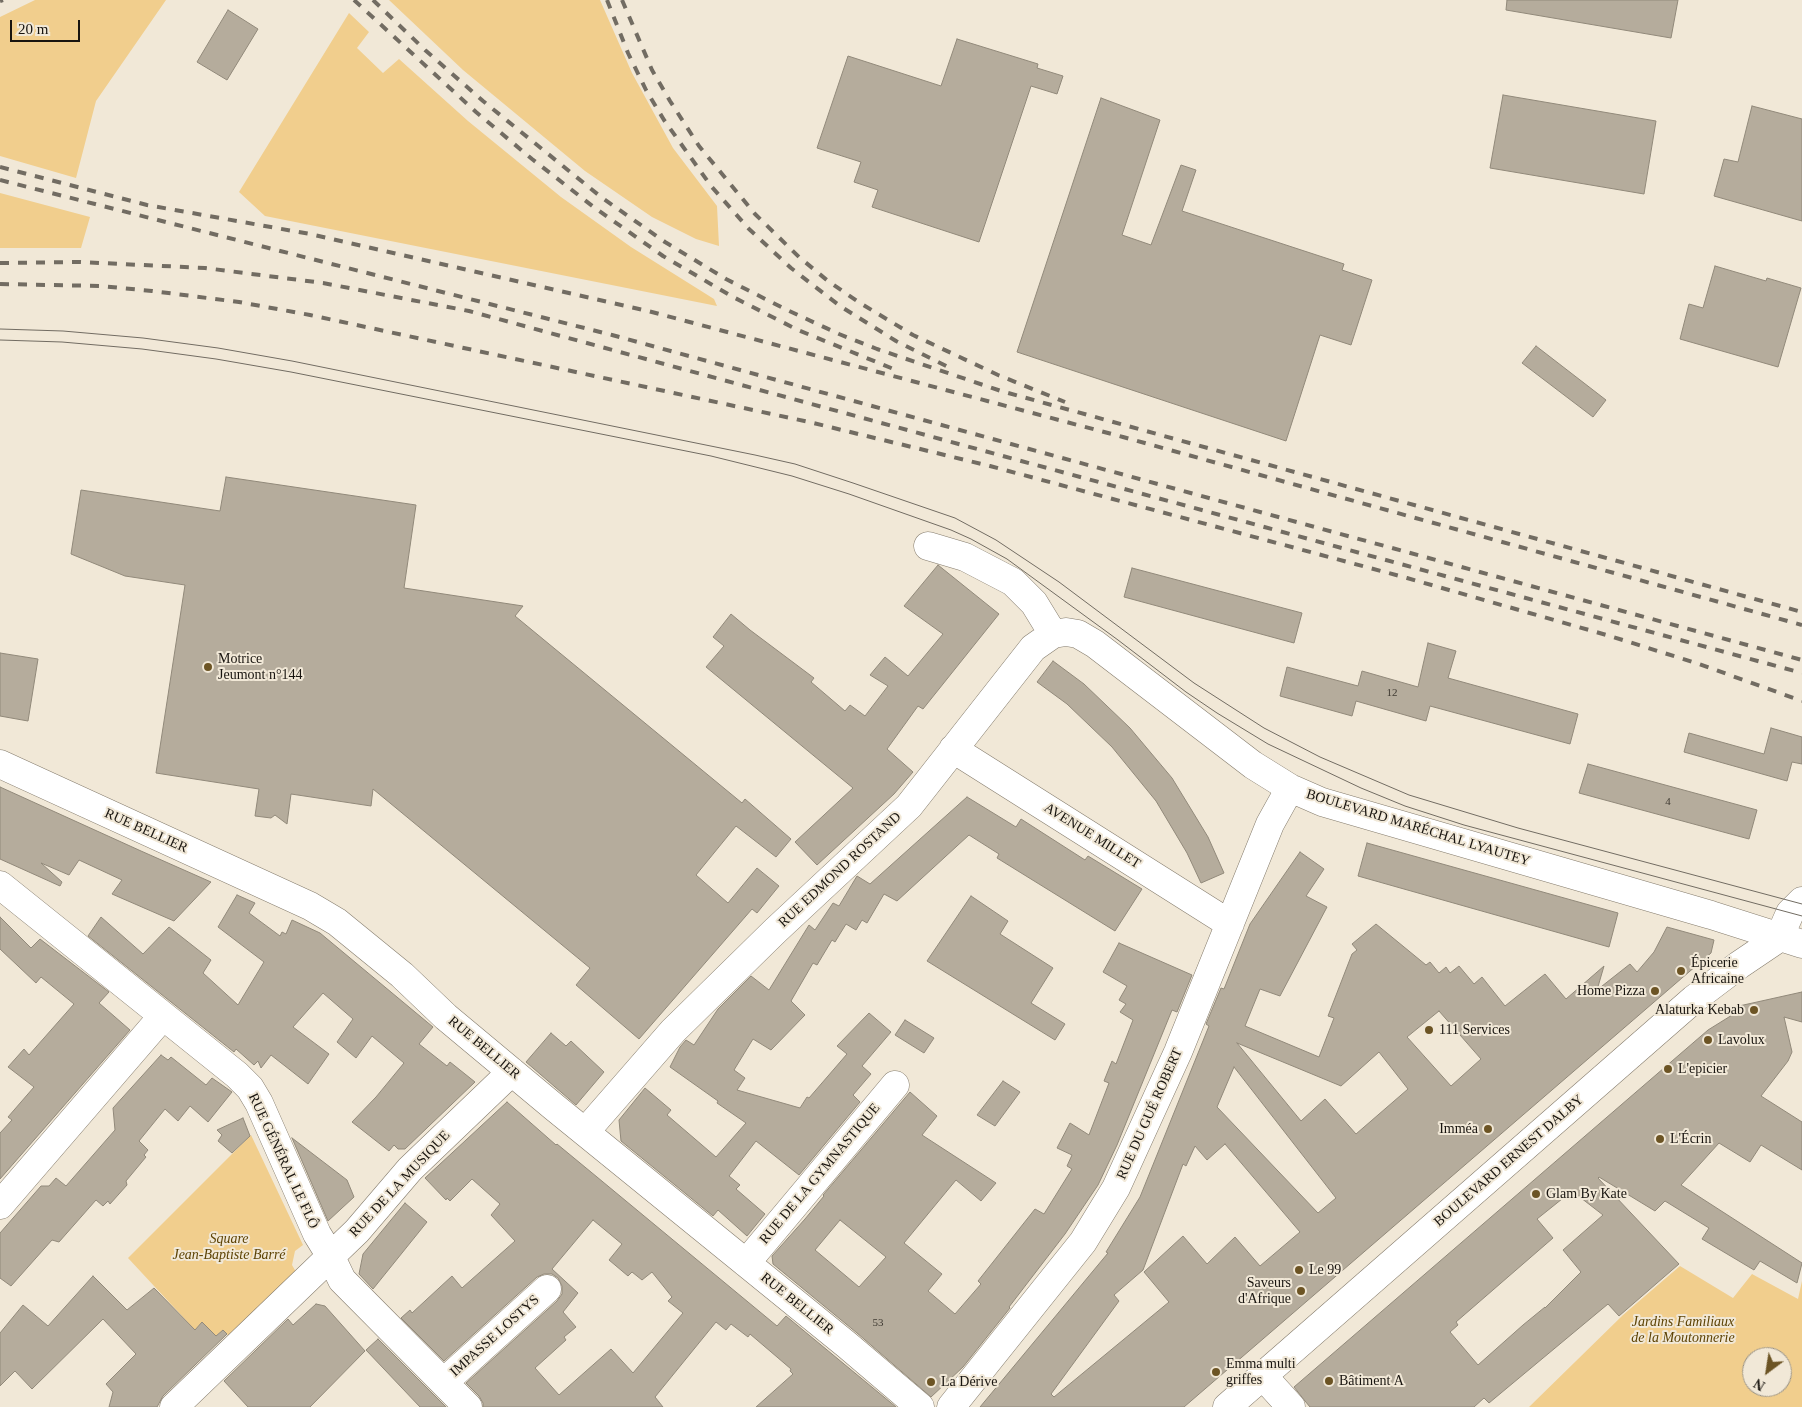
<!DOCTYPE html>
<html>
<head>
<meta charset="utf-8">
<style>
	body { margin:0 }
	#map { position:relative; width:1802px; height:1407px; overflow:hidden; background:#f1e8d7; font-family:Georgia,serif }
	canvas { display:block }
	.north { position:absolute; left:1742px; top:1347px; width:50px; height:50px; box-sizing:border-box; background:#f1e8d7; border:1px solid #9a9387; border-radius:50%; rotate:211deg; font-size:14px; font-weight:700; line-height:20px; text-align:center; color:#18140f }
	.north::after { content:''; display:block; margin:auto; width:18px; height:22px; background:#6c5424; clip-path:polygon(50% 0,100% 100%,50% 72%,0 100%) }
	.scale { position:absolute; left:10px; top:20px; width:70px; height:22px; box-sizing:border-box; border:2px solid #18140f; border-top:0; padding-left:6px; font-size:15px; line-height:18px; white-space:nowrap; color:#18140f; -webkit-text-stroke:4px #f1e8d7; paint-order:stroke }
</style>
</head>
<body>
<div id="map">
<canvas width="1802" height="1407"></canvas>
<div class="north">N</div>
<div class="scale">20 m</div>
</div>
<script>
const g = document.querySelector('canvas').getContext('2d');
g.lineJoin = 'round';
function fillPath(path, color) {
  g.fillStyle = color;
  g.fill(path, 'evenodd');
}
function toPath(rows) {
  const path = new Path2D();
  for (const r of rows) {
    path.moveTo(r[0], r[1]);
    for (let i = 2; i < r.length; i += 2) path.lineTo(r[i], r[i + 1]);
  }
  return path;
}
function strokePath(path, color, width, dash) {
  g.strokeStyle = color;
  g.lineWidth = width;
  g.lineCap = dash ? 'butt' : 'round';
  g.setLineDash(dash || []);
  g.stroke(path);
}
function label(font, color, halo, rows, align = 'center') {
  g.font = font + ' Georgia,serif';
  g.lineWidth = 4;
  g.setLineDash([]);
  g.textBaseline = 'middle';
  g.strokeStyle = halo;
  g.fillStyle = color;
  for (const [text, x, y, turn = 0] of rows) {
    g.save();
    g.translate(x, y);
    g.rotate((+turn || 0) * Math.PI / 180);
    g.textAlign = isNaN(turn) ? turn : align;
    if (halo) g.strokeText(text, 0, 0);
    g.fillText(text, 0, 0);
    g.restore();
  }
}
const green = toPath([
	[35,0,166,0,96,101,76,178,0,156,0,17],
	[389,0,600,0,632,73,673,148,717,206,719,246,696,239,652,217,585,171,463,70],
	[349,13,369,32,357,48,383,73,399,59,468,121,561,197,631,247,714,299,717,306,265,216,239,192],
	[0,193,90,217,81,248,0,248],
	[251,1135,303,1245,295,1251,292,1265,296,1272,230,1337,223,1330,216,1336,202,1322,195,1330,128,1258],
	[1680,1266,1733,1298,1752,1274,1798,1299,1802,1281,1802,1407,1529,1407,1623,1315],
	[1752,1357,1782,1357,1782,1387,1752,1387]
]);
const building = toPath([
	[1507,0,1678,0,1671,38,1506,10,1507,0],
	[228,10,258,29,227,80,197,62,228,10],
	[957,39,1038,64,1037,68,1063,76,1057,94,1031,86,979,242,872,207,878,190,854,182,861,162,817,148,848,56,941,86,957,39],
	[1503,95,1656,121,1644,194,1490,168,1503,95],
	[1101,98,1160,120,1122,235,1151,245,1181,165,1196,170,1182,211,1344,264,1342,270,1372,280,1351,345,1320,335,1286,441,1017,352,1101,98],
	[1752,106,1802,119,1802,221,1714,196,1724,159,1738,162,1752,106],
	[1715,266,1766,281,1767,278,1801,288,1778,367,1680,339,1689,304,1703,308,1715,266],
	[1536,346,1606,400,1593,417,1522,363,1536,346],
	[226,477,416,505,404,588,523,606,515,616,742,803,745,799,791,839,776,857,736,826,696,875,728,903,757,868,779,886,757,913,752,909,639,1039,576,985,590,968,373,789,371,806,291,794,287,824,275,815,271,818,255,816,259,789,156,773,185,585,125,576,71,554,81,490,220,511,226,477],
	[938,565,999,614,923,709,918,706,887,749,913,772,894,794,817,865,795,842,853,788,706,667,724,646,713,637,731,614,750,630,814,678,811,682,845,711,850,705,865,716,888,686,870,675,885,657,908,676,943,634,904,606,938,565],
	[1132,568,1302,613,1294,643,1124,597,1132,568],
	[1428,643,1456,651,1448,678,1578,714,1570,744,1430,706,1426,721,1356,701,1352,716,1280,696,1287,667,1358,686,1362,671,1418,687,1428,643],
	[0,653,38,659,28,721,0,716,0,653],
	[1053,661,1084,684,1130,728,1172,778,1208,837,1224,873,1201,883,1187,853,1156,801,1112,747,1067,704,1037,682,1053,661],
	[1771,728,1802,737,1802,764,1792,762,1787,781,1684,752,1689,733,1764,754,1771,728],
	[1588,764,1757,810,1749,839,1579,793,1588,764],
	[0,787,141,851,211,882,174,921,112,894,122,880,79,860,69,875,41,863,62,882,60,886,0,859,0,787],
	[967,797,1016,827,1021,819,1085,860,1088,856,1142,889,1115,931,997,858,999,854,969,835,897,901,884,894,867,923,862,920,856,930,846,924,835,942,832,940,817,965,813,963,791,1001,805,1015,771,1050,753,1039,734,1070,745,1078,737,1090,800,1108,807,1097,809,1098,847,1054,837,1046,869,1013,891,1032,862,1066,871,1074,853,1095,860,1102,799,1175,756,1141,729,1176,740,1185,736,1189,765,1214,747,1236,718,1210,713,1216,621,1141,619,1120,645,1088,671,1110,667,1115,716,1157,746,1123,717,1103,718,1101,670,1067,680,1047,686,1040,694,1045,718,1009,751,976,769,990,809,925,815,930,833,903,839,906,857,876,870,884,967,797],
	[1367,843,1618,913,1609,947,1358,876,1367,843],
	[1300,852,1324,869,1306,896,1327,907,1280,996,1260,989,1245,1026,1319,1057,1334,1018,1328,1016,1352,954,1357,950,1352,944,1376,924,1426,965,1430,962,1439,973,1446,967,1450,973,1459,966,1474,984,1482,977,1505,1006,1545,974,1566,999,1604,966,1597,990,1630,964,1637,972,1654,952,1667,927,1714,940,1711,953,1184,1407,980,1407,1108,1253,1106,1252,1140,1197,1209,1026,1206,1024,1221,988,1224,989,1250,924,1300,852],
	[1439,1011,1481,1059,1451,1086,1407,1037,1439,1011],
	[1237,1043,1341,1086,1379,1052,1408,1089,1356,1134,1325,1099,1301,1121,1237,1043],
	[1234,1067,1336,1198,1318,1213,1217,1107,1234,1067],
	[1225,1144,1300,1232,1260,1266,1235,1237,1207,1264,1183,1236,1144,1272,1169,1302,1054,1397,1051,1394,1119,1301,1114,1295,1143,1270,1183,1164,1186,1166,1195,1146,1207,1160,1225,1144],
	[237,895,255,903,249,913,280,936,282,932,286,934,292,920,320,933,433,1027,419,1044,447,1066,450,1062,475,1082,405,1149,398,1149,394,1145,389,1151,352,1122,376,1097,404,1063,372,1036,356,1058,337,1042,353,1019,323,993,293,1027,329,1054,308,1084,271,1055,261,1068,258,1061,254,1065,236,1049,234,1052,88,936,101,917,143,954,169,927,211,960,203,973,238,1005,264,962,218,927,237,895],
	[971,896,1008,921,1000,934,1053,968,1031,1003,1065,1024,1055,1040,927,961,971,896],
	[0,917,31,948,40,939,109,992,99,1003,130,1030,0,1179,0,1133,12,1120,8,1117,34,1087,8,1067,24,1049,29,1055,74,1004,41,977,36,983,0,949,0,917],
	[1119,943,1192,975,1177,1012,1172,1010,1117,1145,1098,1185,1065,1234,1009,1307,1010,1308,963,1367,931,1397,857,1333,773,1264,772,1256,805,1219,824,1196,823,1195,910,1092,937,1116,922,1135,996,1183,981,1201,956,1180,904,1243,942,1274,928,1291,955,1314,981,1284,978,1281,1035,1209,1044,1214,1072,1169,1067,1166,1072,1155,1057,1148,1070,1123,1089,1135,1109,1083,1104,1081,1112,1061,1116,1064,1133,1020,1120,1012,1126,1004,1119,1000,1127,986,1103,972,1119,943],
	[840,1220,886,1257,859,1287,815,1250,840,1220],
	[1802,992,1802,1022,1784,1017,1792,1052,1788,1061,1761,1096,1802,1122,1802,1170,1761,1145,1750,1162,1719,1143,1681,1185,1802,1263,1797,1283,1760,1261,1754,1270,1702,1239,1709,1228,1665,1201,1655,1211,1599,1177,1598,1178,1679,1264,1619,1316,1608,1304,1489,1403,1484,1398,1474,1407,1310,1407,1305,1401,1294,1387,1708,1030,1745,1007,1739,1006,1802,992],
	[1572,1191,1603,1215,1563,1250,1581,1272,1545,1308,1545,1307,1523,1325,1478,1365,1450,1332,1458,1325,1456,1322,1553,1238,1537,1219,1572,1191],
	[905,1020,934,1038,924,1053,895,1035,905,1020],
	[551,1033,566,1046,571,1041,604,1072,576,1105,526,1062,551,1033],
	[161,1055,168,1060,171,1057,206,1085,212,1078,232,1092,208,1122,190,1106,178,1121,165,1109,139,1141,148,1150,144,1155,146,1157,126,1181,127,1185,110,1204,108,1201,103,1206,96,1200,59,1242,52,1240,11,1286,0,1278,0,1233,41,1186,49,1186,56,1178,66,1186,115,1130,113,1108,161,1055],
	[1003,1081,1020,1092,995,1126,977,1115,1003,1081],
	[507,1102,556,1145,557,1144,597,1177,777,1326,786,1316,896,1407,756,1407,793,1374,790,1371,791,1369,750,1334,748,1337,731,1324,726,1330,716,1322,655,1397,663,1407,483,1407,483,1403,479,1396,466,1383,557,1301,562,1294,562,1286,558,1278,552,1274,544,1274,537,1277,444,1361,401,1318,410,1310,412,1313,452,1276,462,1288,515,1241,491,1215,500,1204,472,1179,450,1201,447,1198,446,1200,425,1178,507,1102],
	[593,1220,622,1244,609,1260,628,1276,632,1272,642,1280,652,1272,672,1297,668,1301,683,1313,633,1373,611,1349,559,1395,535,1368,566,1340,564,1337,576,1327,563,1312,578,1293,552,1269,593,1220],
	[243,1118,250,1136,232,1153,218,1141,222,1135,217,1130,243,1118],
	[292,1138,347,1180,354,1197,328,1221,292,1138],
	[405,1203,427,1222,373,1289,359,1274,363,1254,405,1203],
	[93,1276,127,1310,154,1288,195,1330,202,1322,216,1336,223,1330,227,1334,163,1396,157,1407,109,1407,113,1392,106,1384,136,1354,103,1319,32,1389,15,1371,0,1386,0,1333,23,1305,48,1326,93,1276],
	[316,1304,325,1306,365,1351,310,1407,248,1407,224,1381,288,1319,293,1325,316,1304],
	[378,1339,446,1407,420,1407,366,1350,378,1339]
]);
const minor = toPath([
	[928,546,965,557,1013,582,1034,603,1053,634],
	[953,749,1230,924],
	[0,764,310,906,337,922,402,975,446,1017,554,1107,847,1345,920,1407],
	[0,885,237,1075,250,1088,259,1103,317,1234,330,1255,342,1280,468,1407],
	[1779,938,1790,913,1802,901],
	[585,1132,673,1031,775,931,909,806,1033,648,1053,634,1066,632,1078,634,1095,644,1253,765,1290,788,1322,802,1711,915,1802,944],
	[0,1205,162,1017],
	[746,1263,895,1085],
	[1263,1376,1291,1407],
	[444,1382,547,1289],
	[174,1407,357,1231,410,1169,503,1080,511,1071],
	[951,1407,1083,1242,1116,1188,1178,1052,1270,824,1290,788],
	[1227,1407,1694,999,1739,965,1779,938]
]);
const tram = toPath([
	[0,329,63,331,143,338,218,348,292,361,755,455,795,464,853,483,955,518,996,540,1059,582,1194,683,1264,728,1320,757,1409,795,1518,828,1802,904],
	[0,340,62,342,142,349,216,359,291,372,711,456,792,476,849,494,951,530,971,539,1007,559,1118,640,1186,692,1217,713,1268,744,1361,788,1405,806,1464,825,1802,916]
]);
const rail = toPath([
	[354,0,476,112,532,159,595,208,663,256,733,297,798,330,896,370],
	[373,0,425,50,483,101,601,197,665,242,726,279,785,309,839,334,877,349,1001,391,1802,612],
	[607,0,628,53,646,90,664,120,711,186,749,229,791,268,840,306,896,341,948,367],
	[622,0,652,70,670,101,699,146,755,214,799,257,828,281,860,303,913,335,998,375,1065,402],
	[0,1,3,0],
	[0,167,147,205,310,234,648,311,1123,437,1802,625],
	[0,180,612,335,1802,660],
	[0,263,80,262,205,268,323,283,469,311,1802,673],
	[0,284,101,286,152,291,239,302,310,315,809,422,990,466,1407,578,1610,636,1699,664,1802,701]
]);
const markers = [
	[208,667,5,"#6c5424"],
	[1681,971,5,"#6c5424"],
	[1655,991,5,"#6c5424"],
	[1754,1010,5,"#6c5424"],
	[1429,1030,5,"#6c5424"],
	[1708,1040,5,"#6c5424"],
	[1668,1069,5,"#6c5424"],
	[1488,1129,5,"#6c5424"],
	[1660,1139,5,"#6c5424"],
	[1536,1194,5,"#6c5424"],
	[1299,1270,5,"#6c5424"],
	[1301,1291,5,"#6c5424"],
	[1216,1372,5,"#6c5424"],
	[1329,1381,5,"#6c5424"],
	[931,1382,5,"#6c5424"]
];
const numberNames = [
	["12",1392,693],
	["4",1668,802],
	["53",878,1323]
];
const poiNames = [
	["Motrice",218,659],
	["Jeumont n°144",218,675],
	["Épicerie",1691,963],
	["Africaine",1691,979],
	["Home Pizza",1645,991,"right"],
	["Alaturka Kebab",1744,1010,"right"],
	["111 Services",1439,1030],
	["Lavolux",1718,1040],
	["L'epicier",1678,1069],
	["Imméa",1478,1129,"right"],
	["L'Écrin",1670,1139],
	["Glam By Kate",1546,1194],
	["Le 99",1309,1270],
	["Saveurs",1291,1283,"right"],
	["d'Afrique",1291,1299,"right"],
	["Emma multi",1226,1364],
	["griffes",1226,1380],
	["Bâtiment A",1339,1381],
	["La Dérive",941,1382]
];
const streetNames = [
	["BOULEVARD MARÉCHAL LYAUTEY",1418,828,17],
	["RUE BELLIER",146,831,24],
	["AVENUE MILLET",1092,836,32],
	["RUE EDMOND ROSTAND",840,870,-43],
	["RUE BELLIER",484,1048,40],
	["RUE DU GUÉ ROBERT",1150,1114,-66],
	["RUE GÉNÉRAL LE FLÔ",283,1161,65],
	["BOULEVARD ERNEST DALBY",1509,1161,-41],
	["RUE DE LA GYMNASTIQUE",820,1174,-50],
	["RUE DE LA MUSIQUE",400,1184,-47],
	["RUE BELLIER",797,1304,39],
	["IMPASSE LOSTYS",495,1336,-42]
];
const parkNames = [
	["Square",229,1239],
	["Jean-Baptiste Barré",229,1255],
	["Jardins Familiaux",1683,1322],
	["de la Moutonnerie",1683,1338]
];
fillPath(green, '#f1ce8d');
fillPath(building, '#b5ac9c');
strokePath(building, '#91897a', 1);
strokePath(minor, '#857c6d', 29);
strokePath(minor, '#fff', 28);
strokePath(tram, '#726c62', 1);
strokePath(rail, '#726c62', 4, [9, 9]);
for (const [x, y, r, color] of markers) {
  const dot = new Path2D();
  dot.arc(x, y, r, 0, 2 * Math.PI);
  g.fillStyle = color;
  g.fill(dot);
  strokePath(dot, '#f1e8d7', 2);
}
label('11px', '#3f3a32', null, numberNames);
label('14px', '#18140f', '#f1e8d7', poiNames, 'left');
label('14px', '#18140f', '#f1e8d7', streetNames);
label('italic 14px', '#5d4304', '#f1e8d7', parkNames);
</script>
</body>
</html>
